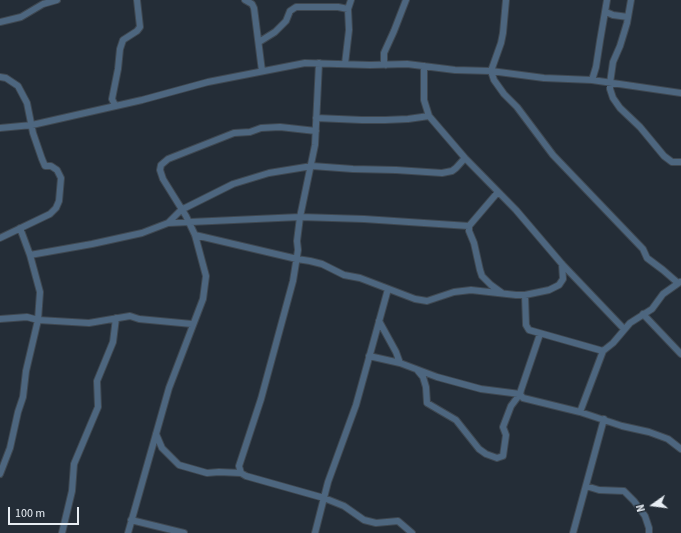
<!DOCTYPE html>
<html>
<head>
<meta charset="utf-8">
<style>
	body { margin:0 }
	#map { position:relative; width:681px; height:533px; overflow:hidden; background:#242d37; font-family:"Source Sans 3",sans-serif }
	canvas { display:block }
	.north { position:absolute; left:633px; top:485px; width:40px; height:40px; -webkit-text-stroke:3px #242d37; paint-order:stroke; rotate:256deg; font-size:11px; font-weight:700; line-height:16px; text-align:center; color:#e7edf3 }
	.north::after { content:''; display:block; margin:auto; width:14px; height:18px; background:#e7edf3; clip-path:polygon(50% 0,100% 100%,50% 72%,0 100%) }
	.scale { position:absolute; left:8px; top:507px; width:71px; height:18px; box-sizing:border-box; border:2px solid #e7edf3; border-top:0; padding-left:5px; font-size:12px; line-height:14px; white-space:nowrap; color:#e7edf3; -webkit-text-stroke:3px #242d37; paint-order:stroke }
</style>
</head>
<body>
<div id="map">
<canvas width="681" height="533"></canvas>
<div class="north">N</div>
<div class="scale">100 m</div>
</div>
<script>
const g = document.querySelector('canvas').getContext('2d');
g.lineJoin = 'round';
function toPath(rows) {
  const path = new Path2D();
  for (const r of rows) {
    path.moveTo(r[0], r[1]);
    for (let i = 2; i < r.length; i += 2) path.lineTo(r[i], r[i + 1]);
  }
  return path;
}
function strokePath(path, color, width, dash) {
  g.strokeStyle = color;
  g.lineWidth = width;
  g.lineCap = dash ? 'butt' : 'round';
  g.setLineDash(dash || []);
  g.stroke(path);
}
const minor = toPath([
	[245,0,252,4,254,8,262,71],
	[506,0,503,33,501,43,491,71,494,80,504,94,517,107,553,155,643,249,647,258,663,270,678,283],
	[631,0,627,23,620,46,613,62,610,83,610,89,613,98,620,108,640,127,664,156,672,162,681,162],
	[606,12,613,15,628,17],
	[0,22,21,17,43,4,57,0],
	[259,42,275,32,286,21,290,11,296,7,338,7,348,9],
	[319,63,315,145,300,217,297,241,298,250,293,281,261,399,239,466,241,473,246,476,324,498,344,506,364,520,376,523,398,521,412,533],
	[345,64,349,30,348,9,351,0],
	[386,65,384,62,384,53,394,31,406,0],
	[424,66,424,100,429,116,465,158,516,210,562,264,624,329],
	[0,77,6,78,18,86,27,103,33,133,42,159,45,166,51,166,57,170,61,178,59,201,56,208,50,214,0,238],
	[592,80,596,67,600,41,607,0],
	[115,105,112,99,118,69,120,49,123,40,137,31,140,27,137,0],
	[316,118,362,120,385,120,408,119,429,116],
	[0,128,32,125,142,100,208,82,305,63,370,65,407,64,455,70,491,71,544,78,592,80,681,93],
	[168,223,300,217,364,219,469,226,498,192],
	[469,226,469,231,474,243,480,270,482,276,491,285,502,293],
	[195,235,297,259,310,261,322,264,344,275,360,278,415,299,427,301,454,292,471,290,516,295,525,295,549,290,559,285,563,279,562,264],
	[30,255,92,244,142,233,168,223,181,210,233,184,269,173,312,166,353,169,396,170,442,173,452,171,456,168,465,158],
	[525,295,526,325,529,330,603,351],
	[643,314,681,354],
	[0,319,27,317,38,320,89,323,130,316,139,319,192,324],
	[379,321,396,352,400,363,437,377,481,389,520,394,511,406,503,427,506,435,503,456,497,458,486,454,479,449,456,420,427,403,426,387,423,377,418,371],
	[540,334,521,390,520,394,523,398,580,412,622,426,649,432,668,439,681,449],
	[369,356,400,363],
	[580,412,603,351,613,343,630,323,652,309,663,294,680,282],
	[156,434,162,448,179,465,207,473,219,472,241,473],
	[0,474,10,448,18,412,23,397,26,371,38,320,40,292,30,255,20,228],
	[586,486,599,490,624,491,634,501,645,516,649,528,649,533],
	[131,520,184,533],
	[62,533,72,491,74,464,98,407,97,381,113,342,116,318],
	[128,533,169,388,203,299,206,276,195,235,186,216,163,179,160,170,161,165,168,159,234,133,250,132,261,128,280,127,316,131],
	[315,533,328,482,356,405,388,289],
	[573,533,604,419]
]);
strokePath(minor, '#3f4851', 8);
strokePath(minor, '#4d667f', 6);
</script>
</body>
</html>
